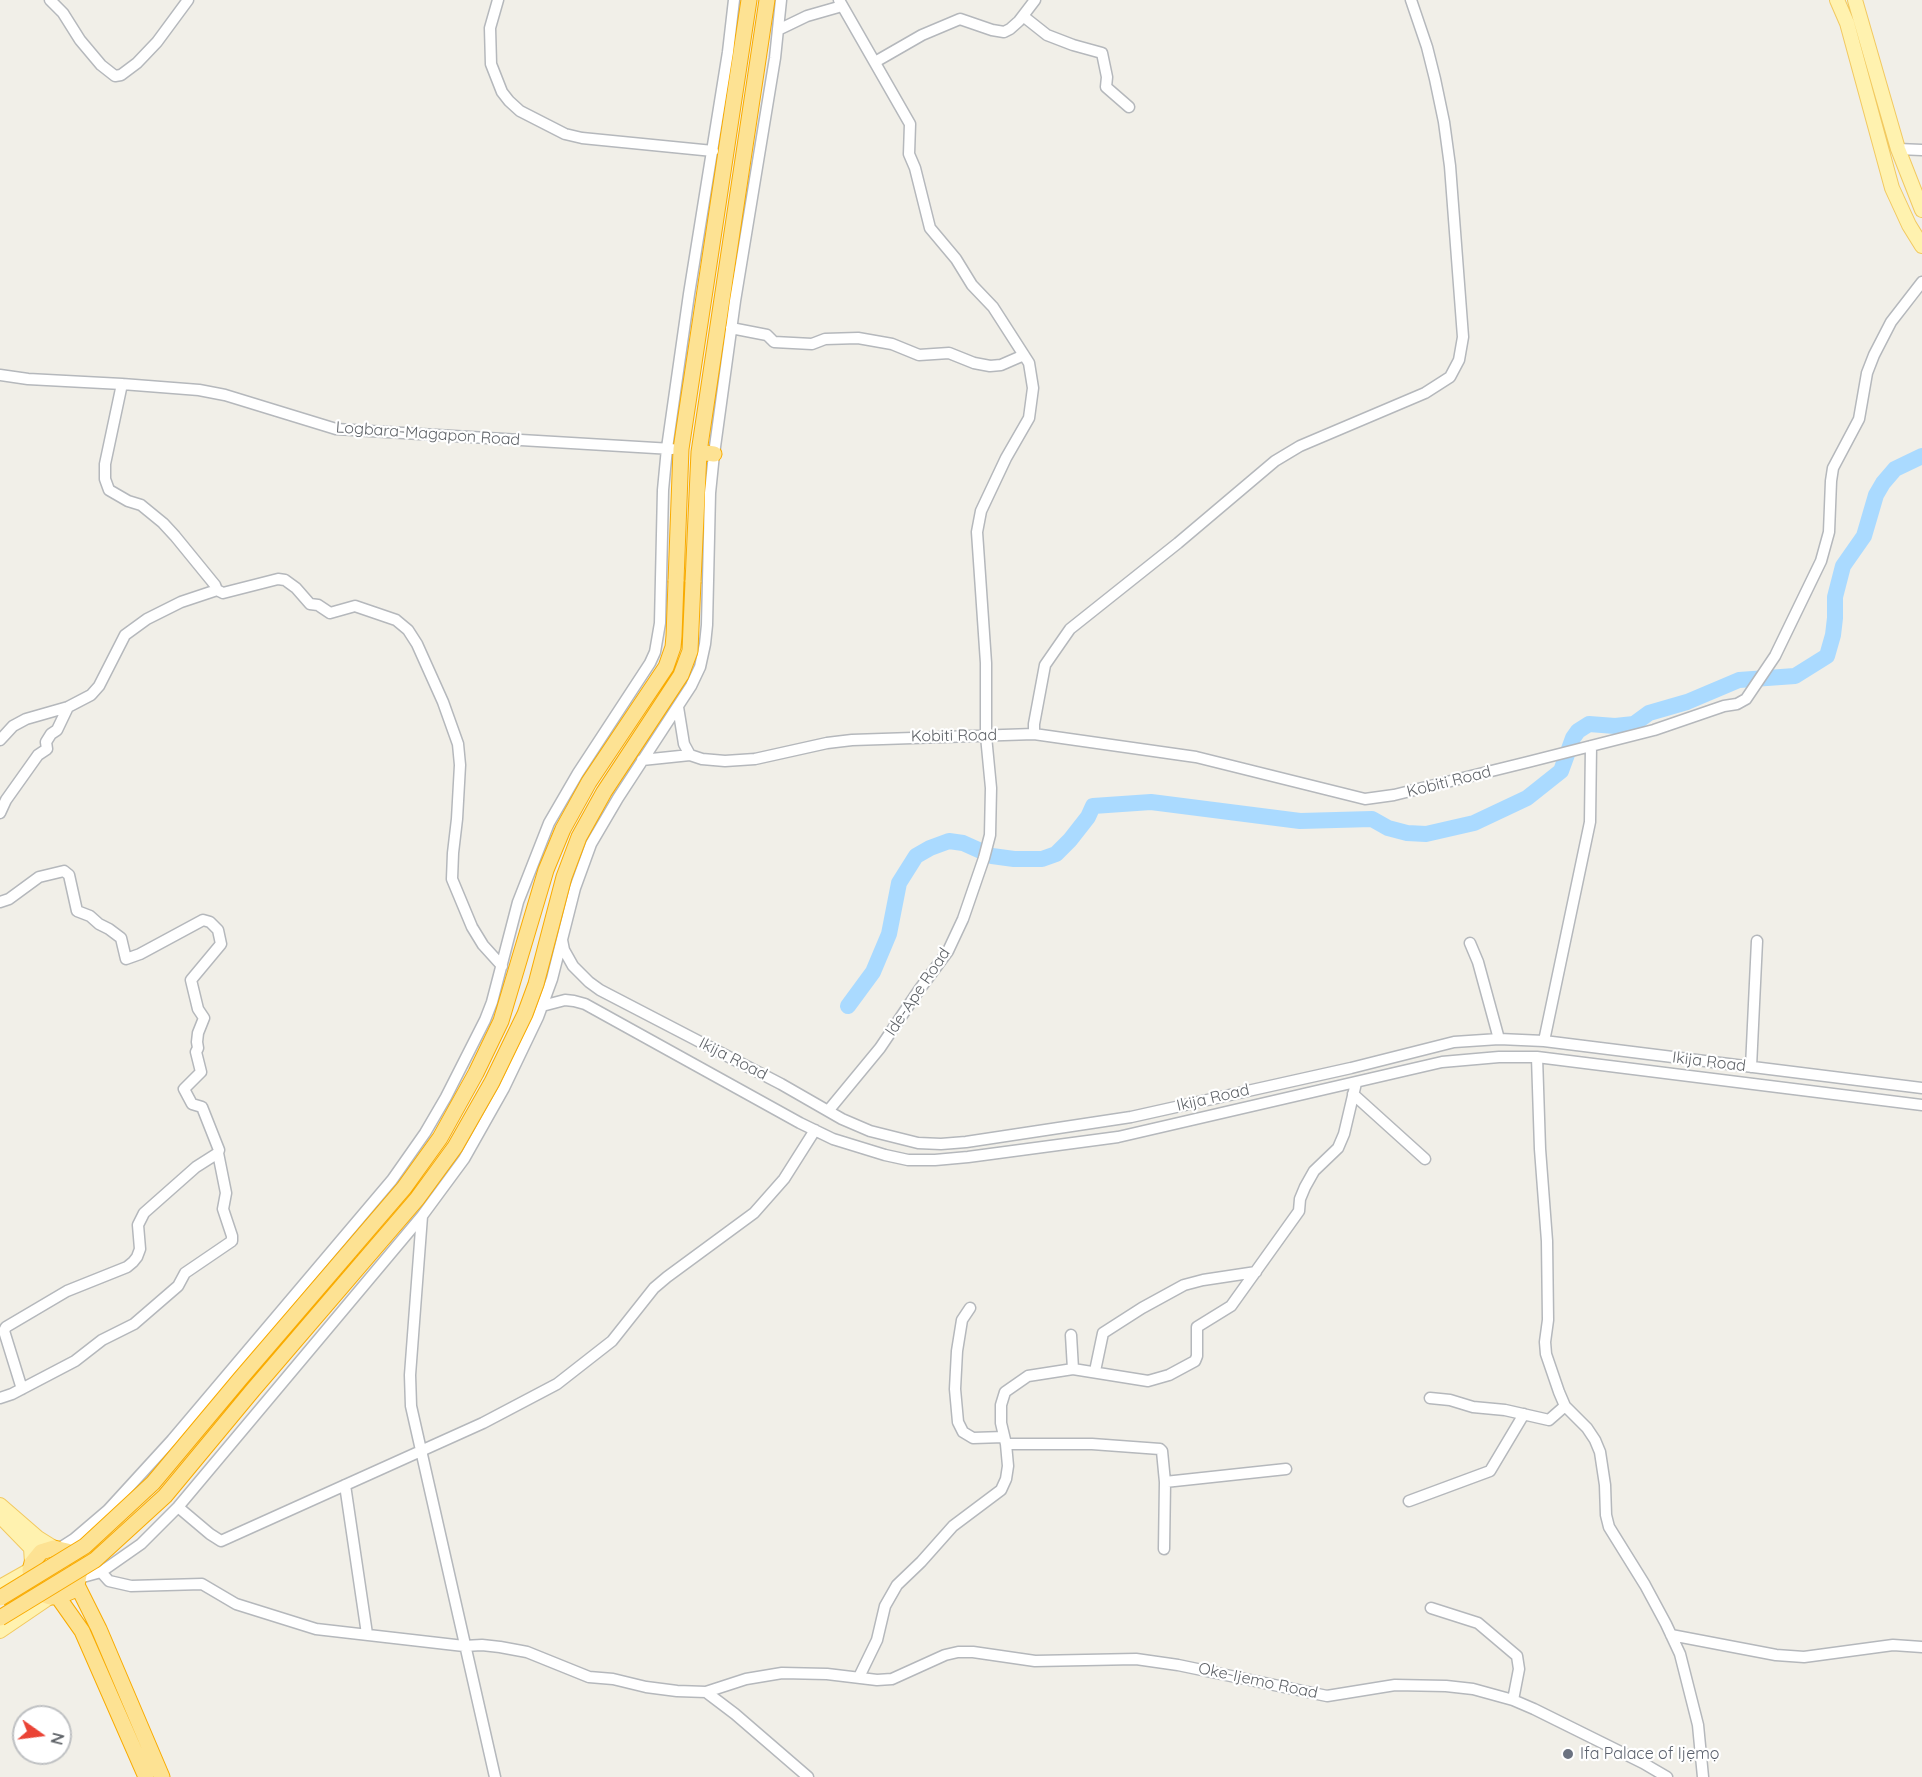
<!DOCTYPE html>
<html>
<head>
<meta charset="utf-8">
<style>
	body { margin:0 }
	#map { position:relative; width:1922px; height:1777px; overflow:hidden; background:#f1efe8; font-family:Quicksand,sans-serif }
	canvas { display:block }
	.north { position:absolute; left:12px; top:1705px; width:60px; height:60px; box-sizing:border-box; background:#fff; border:2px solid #bfc1c3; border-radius:50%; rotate:104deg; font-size:16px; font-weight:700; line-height:24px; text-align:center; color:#5f6368 }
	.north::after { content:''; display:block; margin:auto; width:21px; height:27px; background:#ea4335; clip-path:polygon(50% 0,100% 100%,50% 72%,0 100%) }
</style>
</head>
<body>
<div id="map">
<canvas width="1922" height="1777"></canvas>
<div class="north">N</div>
</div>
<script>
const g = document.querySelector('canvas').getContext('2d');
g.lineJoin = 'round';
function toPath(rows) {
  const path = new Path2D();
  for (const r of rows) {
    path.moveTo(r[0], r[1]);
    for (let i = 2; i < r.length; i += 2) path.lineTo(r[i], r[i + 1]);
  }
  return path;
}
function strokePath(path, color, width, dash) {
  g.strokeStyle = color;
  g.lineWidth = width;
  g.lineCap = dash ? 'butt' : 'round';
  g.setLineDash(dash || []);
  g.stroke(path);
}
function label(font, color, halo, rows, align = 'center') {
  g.font = font + ' Quicksand,sans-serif';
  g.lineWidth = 4.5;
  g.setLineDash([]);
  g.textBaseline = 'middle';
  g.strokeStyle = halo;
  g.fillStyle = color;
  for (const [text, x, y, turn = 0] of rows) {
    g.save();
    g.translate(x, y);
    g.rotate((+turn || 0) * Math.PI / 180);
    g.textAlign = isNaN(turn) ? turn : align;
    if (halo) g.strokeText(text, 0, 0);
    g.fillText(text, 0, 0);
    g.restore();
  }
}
const river = toPath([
	[848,1006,873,972,889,934,899,883,916,856,930,848,949,841,963,843,992,856,1014,859,1042,859,1056,854,1070,840,1088,817,1093,806,1151,802,1300,821,1372,819,1388,828,1407,833,1426,834,1474,823,1527,798,1561,771,1573,738,1578,731,1589,724,1615,726,1634,724,1649,713,1687,702,1739,680,1795,676,1827,656,1833,635,1835,618,1835,597,1843,566,1864,536,1876,495,1883,483,1895,469,1922,456]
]);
const minor = toPath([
	[50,0,63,13,80,40,101,65,115,76,121,75,137,63,157,42,188,0],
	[498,0,490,28,491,64,502,92,509,101,520,111,565,134,582,138,713,151],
	[1023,16,1047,35,1073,45,1102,53,1107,77,1106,87,1129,107],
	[778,30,807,16,842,6],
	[875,62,922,35,960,19,992,30,1004,32,1010,29,1019,21,1035,0],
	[1898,149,1922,150],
	[731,328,767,335,774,342,812,344,825,339,858,338,892,344,919,355,949,353,974,363,990,366,1001,365,1024,355],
	[0,375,28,379,122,384,199,390,225,395,336,429,672,449],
	[122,384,105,464,105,479,109,490,128,501,141,505,163,523,175,536,215,585,217,590],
	[678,707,684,744,690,755],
	[1034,734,1034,724,1045,665,1070,629,1178,543,1275,461,1300,446,1425,393,1450,377,1459,360,1463,337,1450,166,1444,122,1435,79,1427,47,1411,0],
	[0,740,13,726,26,719,68,707,91,695,99,686,125,635,147,619,181,602,217,590,223,593,278,579,285,580,296,588,310,604,318,605,330,613,355,606,396,620,408,630,417,644,443,702,458,744,460,765,457,819,453,853,452,879,472,927,483,945,502,966],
	[642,760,690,755,702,759,725,761,755,759,827,743,852,740,1034,734,1196,757,1365,799,1394,795,1528,762,1654,730,1724,706,1737,704,1746,699,1775,656,1821,561,1829,532,1831,481,1833,468,1859,419,1867,373,1874,355,1891,322,1922,282],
	[0,813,6,800,38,755,47,749,46,742,51,734,57,730,68,707],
	[0,902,9,899,39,877,64,871,69,875,77,911,90,916,99,924,109,929,121,938,126,959,140,954,203,920,210,922,218,930,221,944,191,980,198,1009,204,1018,198,1033,197,1042,198,1048,196,1052,201,1072,184,1089,192,1104,202,1107,219,1150,218,1153,226,1193,223,1209,232,1236,232,1241,185,1273,178,1286,134,1324,102,1340,75,1361,12,1394,0,1398],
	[562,940,564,950,573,966,589,982,600,990,781,1084,842,1119,870,1131,918,1143,941,1144,966,1142,1131,1117,1351,1068,1454,1042,1499,1039,1544,1041,1922,1088],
	[1470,943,1478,962,1499,1039],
	[542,1006,565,1000,574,1001,585,1004,800,1123,833,1139,885,1155,908,1160,935,1160,968,1157,1118,1137,1442,1062,1499,1057,1537,1057,1922,1105],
	[1544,1041,1590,822,1591,746],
	[1537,1057,1540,1149,1547,1241,1548,1320,1545,1342,1546,1354,1559,1392,1565,1406,1587,1428,1595,1440,1600,1452,1605,1485,1606,1515,1609,1527,1645,1585,1666,1624,1680,1654,1698,1725,1703,1777],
	[1751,1067,1757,941],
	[1353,1094,1425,1159],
	[828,1111,880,1048,919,990,948,951,963,919,984,858,990,835,991,788,986,736,986,663,977,532,981,511,1006,458,1029,418,1033,388,1029,363,993,307,972,285,956,259,930,228,915,168,909,154,910,124,839,0],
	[422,1216,410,1375,411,1406,495,1777],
	[970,1308,962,1320,957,1351,955,1389,958,1422,963,1432,973,1438,1004,1437],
	[1071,1335,1073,1369],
	[1095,1371,1103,1333,1142,1308,1184,1285,1203,1280,1256,1272],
	[22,1389,4,1331,6,1327,67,1291,127,1267,133,1262,137,1257,140,1249,138,1225,144,1213,196,1167,218,1153],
	[1430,1398,1450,1400,1473,1407,1505,1410,1549,1420,1565,1406],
	[1006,1444,1092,1444,1160,1449,1162,1451,1165,1482,1164,1549],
	[1165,1482,1286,1469],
	[345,1485,367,1634],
	[1409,1501,1490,1471,1524,1414],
	[178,1507,210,1534,221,1541,483,1423,557,1384,612,1341,654,1288,667,1277,754,1213,784,1179,815,1130],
	[60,1548,74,1539,108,1510,172,1440,392,1180,425,1133,446,1097,485,1020,492,1002,518,902,549,823,578,773,650,663,655,652,660,623,663,490,667,448,689,294,728,52,734,0],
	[101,1572,109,1581,131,1586,202,1584,236,1604,316,1629,464,1646,482,1645,500,1647,527,1652,589,1677,613,1679,646,1687,677,1691,706,1692,746,1679,782,1673,827,1674,877,1680,892,1679,945,1655,958,1652,973,1652,1035,1661,1136,1659,1178,1665,1327,1696,1395,1685,1446,1686,1473,1689,1513,1700,1534,1709,1643,1763,1667,1777],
	[79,1578,101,1572,141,1544,178,1507,422,1216,464,1159,504,1088,538,1017,552,979,575,888,591,844,618,798,691,686,700,667,705,644,707,625,710,493,714,454,735,301,775,58,781,0],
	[1431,1608,1478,1623,1517,1656,1519,1669,1513,1700],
	[1671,1635,1776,1655,1804,1657,1893,1645,1922,1647],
	[859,1677,877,1640,885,1606,897,1585,921,1562,953,1526,1001,1490,1006,1479,1008,1466,1006,1444,1001,1423,1001,1405,1005,1392,1028,1376,1073,1369,1148,1381,1169,1375,1195,1361,1197,1356,1197,1327,1231,1306,1299,1211,1300,1199,1305,1187,1314,1171,1338,1148,1344,1134,1356,1083],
	[706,1692,735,1714,808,1777]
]);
const major = toPath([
	[1837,0,1847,23,1892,188,1909,225,1922,246],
	[1855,0,1898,149,1922,210],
	[0,1505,38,1538,54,1548],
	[2,1518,31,1548,32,1563],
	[0,1587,30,1570],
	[0,1631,50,1597]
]);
const highway = toPath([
	[699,452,714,454],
	[676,581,681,449,749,0],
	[693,582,699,452,767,0],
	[77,1585,72,1591,58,1597,50,1597,42,1594,33,1583,30,1570,32,1563,41,1552,54,1548,67,1551,78,1562,80,1570,77,1585,99,1629,162,1777],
	[58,1597,82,1631,146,1777]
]);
const highwayBridge = toPath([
	[0,1598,85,1546,153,1483,240,1379,404,1188,440,1138,476,1073,501,1021,546,870,563,829,589,782,666,667,673,647,674,636,676,581],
	[0,1618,95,1560,165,1496,253,1390,417,1199,455,1147,492,1082,525,1014,536,984,564,877,579,837,604,792,681,675,690,651,693,582]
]);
const markers = [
	[1568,1754,6,"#6b7280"]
];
const streetNames = [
	["Logbara-Magapon Road",428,434,4],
	["Kobiti Road",954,736,-1],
	["Kobiti Road",1449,782,-14],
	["Ide-Ape Road",918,992,-56],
	["Ikija Road",733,1059,27],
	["Ikija Road",1709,1062,7],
	["Ikija Road",1213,1098,-13],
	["Oke-Ijemo Road",1258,1681,12]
];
const worshipNames = [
	["Ifa Palace of Ijẹmọ",1580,1754]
];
strokePath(river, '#aadaff', 16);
strokePath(minor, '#b5b8bc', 13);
strokePath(major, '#f2c960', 16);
strokePath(highway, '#f9ab00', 17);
strokePath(minor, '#fff', 10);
strokePath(major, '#fff2af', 14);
strokePath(highway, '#fde293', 15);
strokePath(highwayBridge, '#f9ab00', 17, []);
strokePath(highwayBridge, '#fde293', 15);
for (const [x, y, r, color] of markers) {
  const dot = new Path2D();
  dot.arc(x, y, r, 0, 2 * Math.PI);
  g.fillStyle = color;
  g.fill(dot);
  strokePath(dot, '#fff', 2);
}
label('16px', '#5f6368', '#fff', streetNames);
label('16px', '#5b616d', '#fff', worshipNames, 'left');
</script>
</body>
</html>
